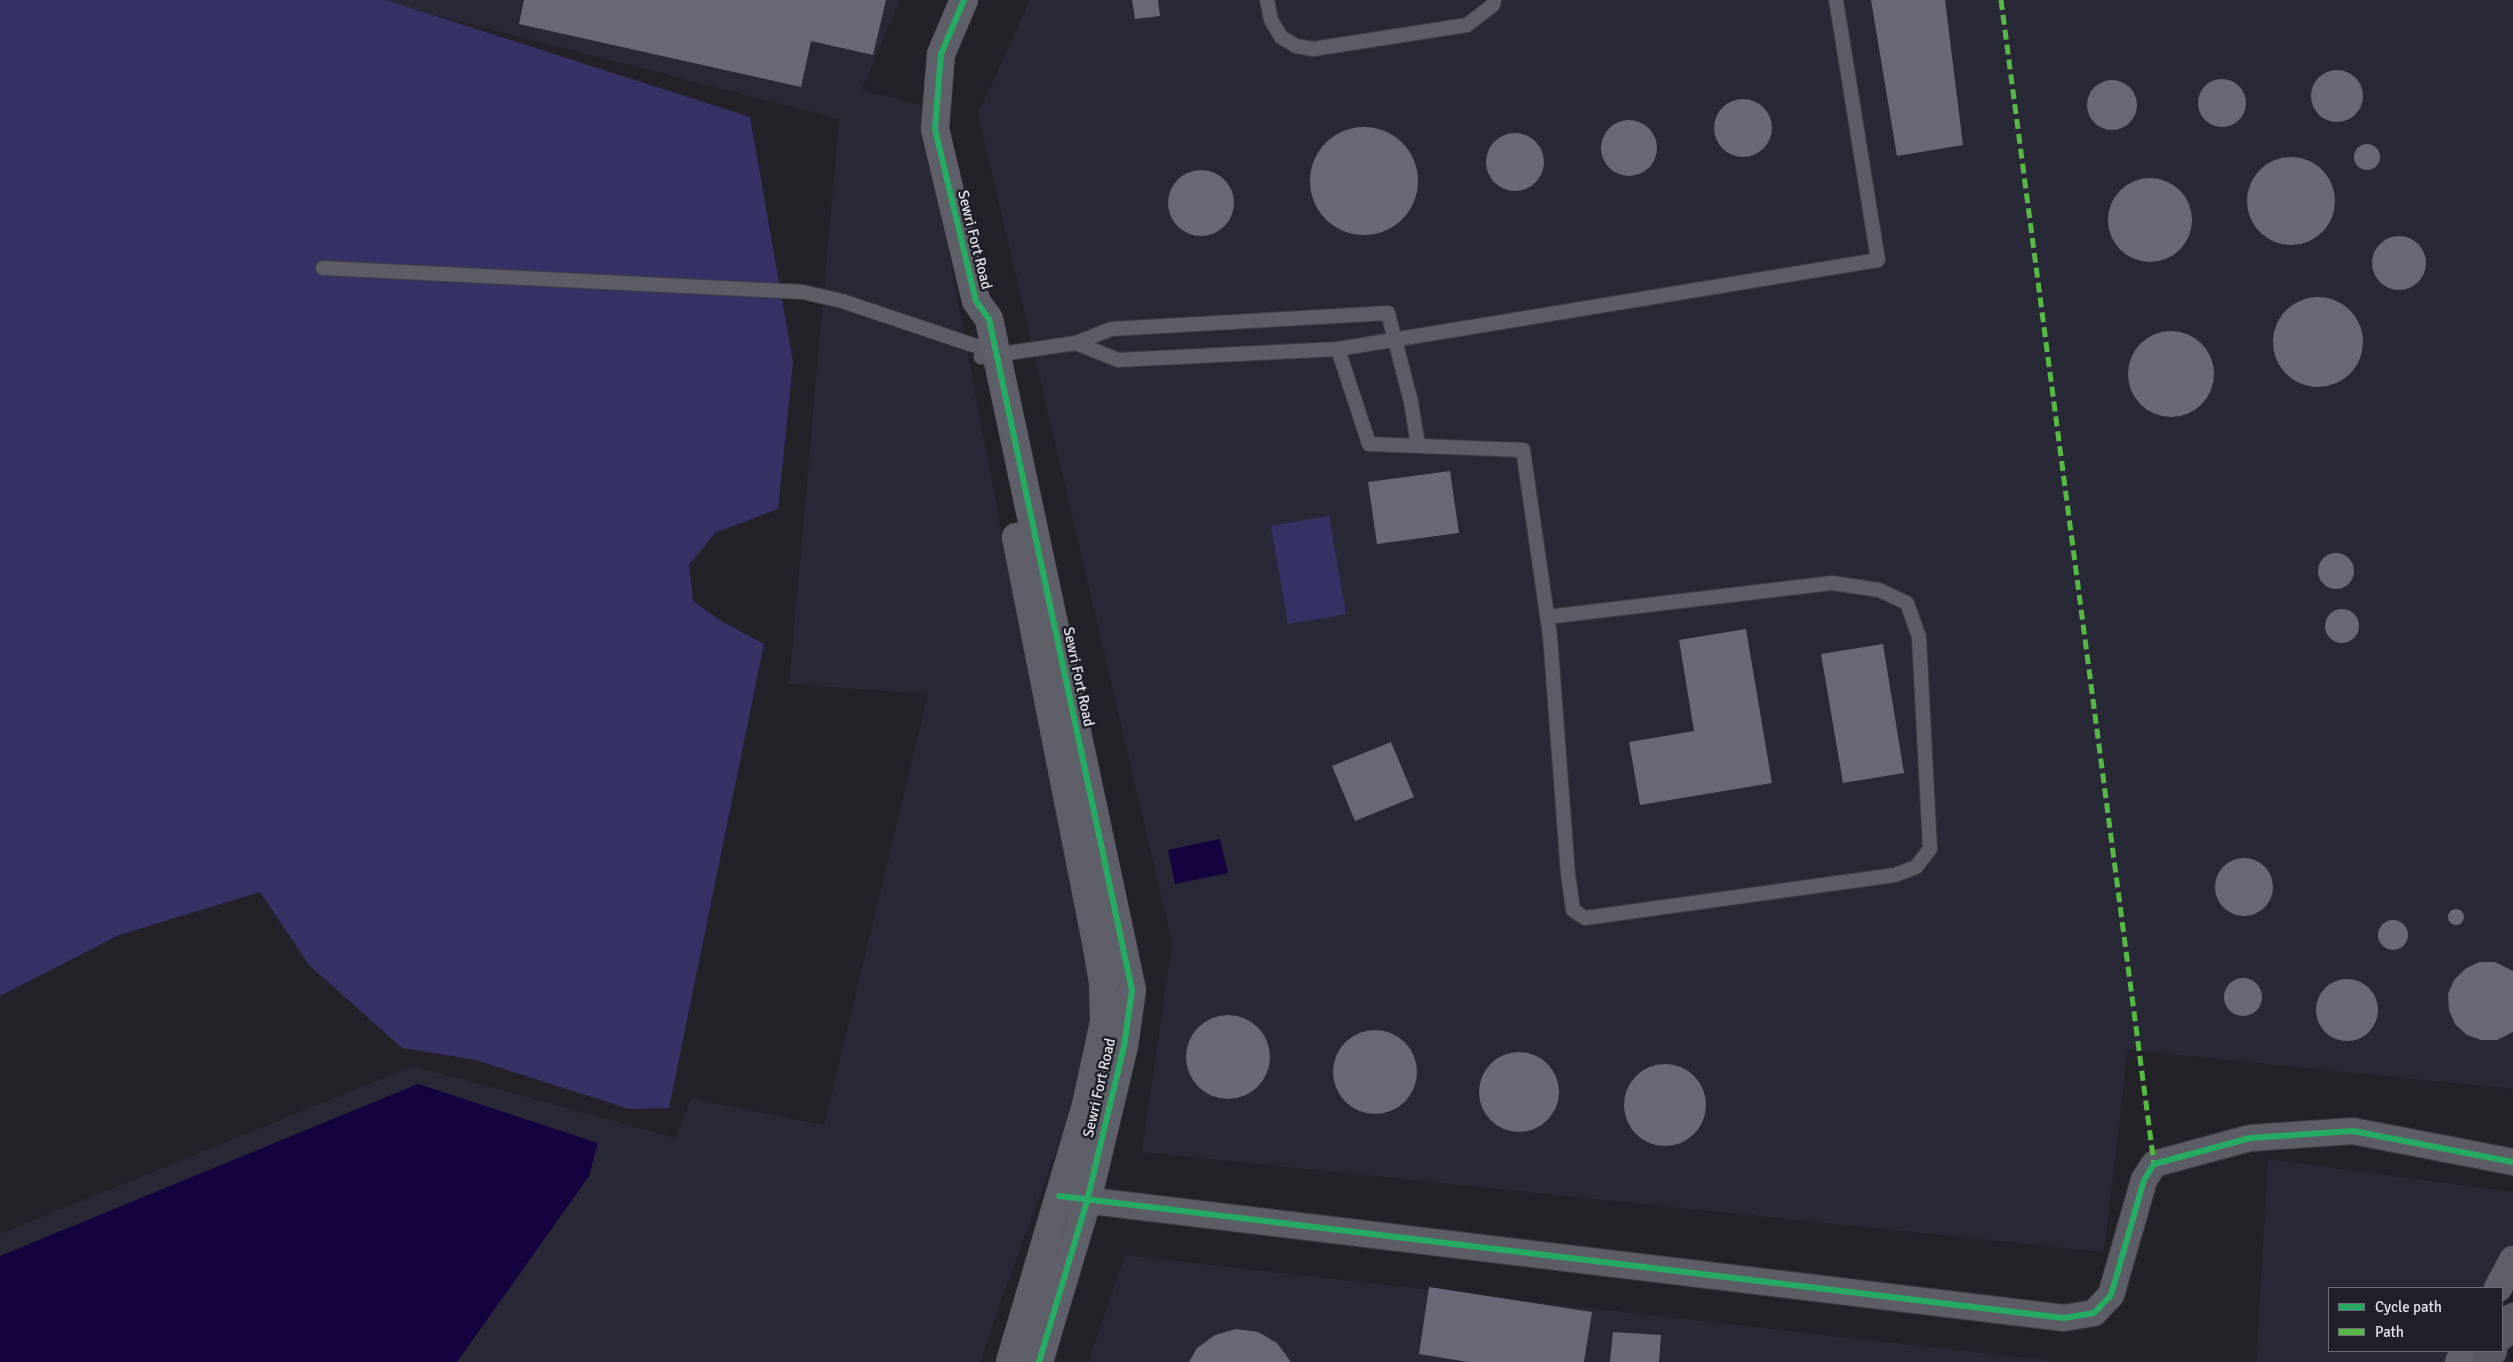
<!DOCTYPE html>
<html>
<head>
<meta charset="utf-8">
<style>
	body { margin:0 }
	#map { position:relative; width:2513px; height:1362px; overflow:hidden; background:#222228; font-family:Signika,sans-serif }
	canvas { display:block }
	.legend { position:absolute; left:2328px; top:1287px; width:175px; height:65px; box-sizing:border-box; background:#20202a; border:1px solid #6e6e76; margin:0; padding:6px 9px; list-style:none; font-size:15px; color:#e2e2e9 }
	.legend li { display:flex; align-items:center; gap:10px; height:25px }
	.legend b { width:25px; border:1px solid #6e6e76 }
</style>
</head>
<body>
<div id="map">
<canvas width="2513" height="1362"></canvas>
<ul class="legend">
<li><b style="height:6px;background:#26ab63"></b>Cycle path</li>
<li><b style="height:6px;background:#58b947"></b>Path</li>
</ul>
</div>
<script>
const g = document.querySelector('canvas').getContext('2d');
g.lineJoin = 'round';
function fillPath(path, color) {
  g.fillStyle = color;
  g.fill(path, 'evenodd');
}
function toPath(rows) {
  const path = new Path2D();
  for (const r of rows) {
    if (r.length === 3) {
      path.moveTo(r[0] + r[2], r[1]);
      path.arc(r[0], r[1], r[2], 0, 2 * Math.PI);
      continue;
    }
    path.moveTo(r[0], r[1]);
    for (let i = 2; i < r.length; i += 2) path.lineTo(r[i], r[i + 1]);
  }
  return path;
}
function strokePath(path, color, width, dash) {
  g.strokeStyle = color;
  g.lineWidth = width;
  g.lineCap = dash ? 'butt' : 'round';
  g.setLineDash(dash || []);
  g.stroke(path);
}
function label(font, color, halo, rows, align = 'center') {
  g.font = font + ' Signika,sans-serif';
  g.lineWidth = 5;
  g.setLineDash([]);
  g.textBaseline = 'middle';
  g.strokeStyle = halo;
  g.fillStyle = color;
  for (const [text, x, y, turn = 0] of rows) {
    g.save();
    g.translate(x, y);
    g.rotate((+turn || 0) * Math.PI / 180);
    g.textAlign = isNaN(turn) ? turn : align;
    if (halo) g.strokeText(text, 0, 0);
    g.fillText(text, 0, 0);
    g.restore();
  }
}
const built = toPath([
	[377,0,900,0,862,90,921,105,1033,699,1096,991,1094,1049,999,1306,981,1362,0,1362,0,1234,413,1066,676,1138,691,1098,824,1125,928,694,789,684,839,119],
	[1030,0,2513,0,2513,1089,2128,1050,2104,1252,1142,1152,1172,943,978,114],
	[2268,1159,2513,1192,2513,1269,2502,1288,2329,1288,2329,1351,2476,1351,2468,1362,2256,1362],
	[1125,1255,2062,1362,1088,1362]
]);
const green = toPath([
	[0,0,386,0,750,117,793,362,778,509,715,533,689,565,693,601,721,621,764,644,669,1108,629,1109,476,1060,402,1048,310,966,260,892,119,935,0,996],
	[1329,516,1346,614,1288,624,1271,526]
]);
const water = toPath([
	[1220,839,1228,873,1175,884,1168,850],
	[418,1084,598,1143,589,1176,457,1362,0,1362,0,1256]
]);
const building = toPath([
	[524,0,886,0,873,55,811,41,801,87,519,24],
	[1132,0,1158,0,1160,16,1135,19],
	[1871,0,1945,0,1963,145,1897,156],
	[2337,96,26],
	[2222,103,24],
	[2112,105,25],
	[1743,128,29],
	[1629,148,28],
	[1364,181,54],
	[1515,162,29],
	[2367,157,13],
	[2291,201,44],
	[1201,203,33],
	[2150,220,42],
	[2399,263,27],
	[2318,342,45],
	[2171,374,43],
	[1450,471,1459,533,1377,544,1368,482],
	[2336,571,18],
	[2342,626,17],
	[1746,629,1772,783,1640,805,1629,742,1694,731,1679,640],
	[1883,644,1904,773,1843,783,1821,654],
	[1391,742,1414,797,1355,821,1332,766],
	[2244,887,29],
	[2456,917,8],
	[2393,935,15],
	[2479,962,2495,962,2513,971,2513,1032,2497,1040,2481,1040,2467,1035,2455,1024,2449,1010,2448,994,2454,980,2465,969],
	[2243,997,19],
	[2347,1010,31],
	[1228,1057,42],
	[1375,1072,42],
	[1519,1092,40],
	[1665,1105,41],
	[1429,1287,1592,1312,1584,1362,1468,1362,1419,1354],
	[1236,1329,1258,1332,1277,1343,1291,1362,1189,1362,1197,1348,1215,1335],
	[1613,1332,1661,1335,1659,1362,1610,1362]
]);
const lane = toPath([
	[1267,0,1271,20,1281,37,1296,46,1313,49,1467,25,1493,5,1494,0],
	[323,268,803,292,842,301,979,347,994,343],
	[1076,343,1118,360,1338,349,1369,444,1523,450,1550,636,1568,874,1573,910,1585,918,1895,875,1916,867,1930,849,1919,637,1907,603,1879,590,1832,583,1547,617],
	[1338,349,1878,260,1836,0],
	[981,357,1076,343,1111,329,1388,313,1411,402,1418,445]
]);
const street = toPath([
	[1067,1198,2064,1318,2094,1313,2111,1295,2144,1180,2154,1164,2250,1138,2353,1131,2513,1162]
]);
const secondary = toPath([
	[964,0,941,54,935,129,976,301,989,319,1132,990,1124,1046,1087,1201,1039,1362],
	[2498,1288,2513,1260],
	[1010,1362,1086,1105,1104,1022,1103,982,1096,942,1016,537],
	[2459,1362,2465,1351]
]);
const highway = toPath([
	[2502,1336,2513,1317],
	[2486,1362,2493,1351]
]);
const quiet = toPath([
	[2001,0,2154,1164]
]);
const cycleway = toPath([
	[964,0,941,54,935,129,976,301,989,319,1132,990,1124,1046,1087,1201,1039,1362],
	[1059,1196,2064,1318,2094,1313,2111,1295,2144,1180,2154,1164,2250,1138,2353,1131,2513,1162]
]);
const streetNames = [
	["Sewri Fort Road",974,240,76],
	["Sewri Fort Road",1078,677,78],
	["Sewri Fort Road",1100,1088,-77]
];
fillPath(built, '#282837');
fillPath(green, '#373265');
fillPath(water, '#14033e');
fillPath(building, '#686879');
strokePath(lane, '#3e3e42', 16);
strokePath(street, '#3e3e42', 28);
strokePath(secondary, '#3e3e42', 29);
strokePath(highway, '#3e3e42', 29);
strokePath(lane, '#5d5d67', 14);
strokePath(street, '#5d5d67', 26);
strokePath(secondary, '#5f5f6a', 28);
strokePath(highway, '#595962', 28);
strokePath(quiet, '#58b947', 5, [10, 5]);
strokePath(cycleway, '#26ab63', 6);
label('15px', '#e2e2e9', '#20202a', streetNames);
</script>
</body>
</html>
